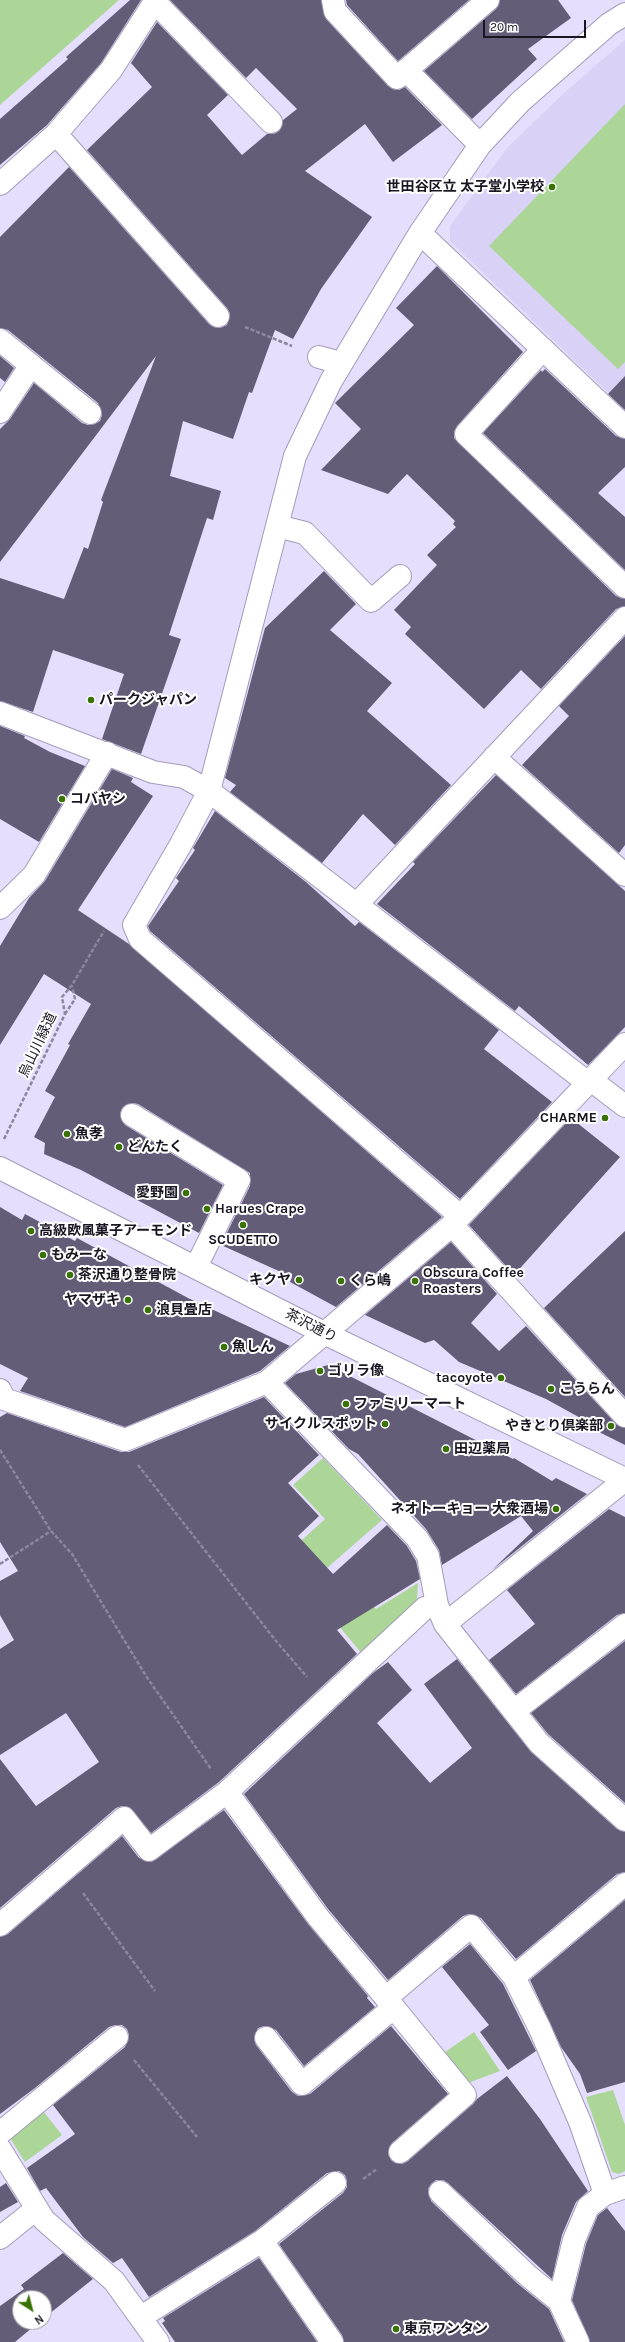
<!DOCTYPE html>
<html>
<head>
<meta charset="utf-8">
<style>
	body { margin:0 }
	#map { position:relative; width:625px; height:2342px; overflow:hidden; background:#e6defd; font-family:Karla,sans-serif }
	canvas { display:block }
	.north { position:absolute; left:12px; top:2290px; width:40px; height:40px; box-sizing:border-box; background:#fff; border:1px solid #a3a2a6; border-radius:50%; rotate:144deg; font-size:11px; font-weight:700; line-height:16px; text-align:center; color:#191621 }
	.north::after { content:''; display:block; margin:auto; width:14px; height:18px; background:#377202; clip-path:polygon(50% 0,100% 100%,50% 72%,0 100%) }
	.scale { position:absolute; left:483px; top:20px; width:103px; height:18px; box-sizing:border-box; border:2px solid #191621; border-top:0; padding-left:5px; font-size:12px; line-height:14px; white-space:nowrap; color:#191621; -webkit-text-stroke:3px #fff; paint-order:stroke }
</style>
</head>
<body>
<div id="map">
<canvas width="625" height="2342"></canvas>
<div class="north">N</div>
<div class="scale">20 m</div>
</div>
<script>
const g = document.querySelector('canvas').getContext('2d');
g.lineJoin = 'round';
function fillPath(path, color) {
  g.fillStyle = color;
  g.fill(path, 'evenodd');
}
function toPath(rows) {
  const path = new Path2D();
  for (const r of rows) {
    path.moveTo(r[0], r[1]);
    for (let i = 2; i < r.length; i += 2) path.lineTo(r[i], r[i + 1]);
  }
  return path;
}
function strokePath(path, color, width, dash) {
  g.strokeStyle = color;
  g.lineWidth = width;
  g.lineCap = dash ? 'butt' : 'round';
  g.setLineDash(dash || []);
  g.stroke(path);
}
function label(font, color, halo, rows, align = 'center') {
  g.font = font + ' Karla,"Noto Sans JP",sans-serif';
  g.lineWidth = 4;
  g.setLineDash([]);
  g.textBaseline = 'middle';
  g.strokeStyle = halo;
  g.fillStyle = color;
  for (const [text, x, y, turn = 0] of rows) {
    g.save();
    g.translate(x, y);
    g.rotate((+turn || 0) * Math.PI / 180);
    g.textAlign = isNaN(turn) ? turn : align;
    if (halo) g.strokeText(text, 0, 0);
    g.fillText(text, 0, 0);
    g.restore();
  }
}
const built = toPath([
	[625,40,625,409,450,241,450,226,507,148,564,93]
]);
const green = toPath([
	[0,0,119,0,0,105],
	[625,104,625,362,618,369,489,246],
	[323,1458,382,1520,304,1588,279,1561,325,1519,293,1485],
	[418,1583,417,1599,402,1618,363,1655,338,1625,368,1600,376,1609],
	[474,2032,500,2071,468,2083,445,2052],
	[613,2090,625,2125,625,2171,619,2174,612,2172,586,2097],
	[40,2107,62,2135,25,2162,7,2133]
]);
const building = toPath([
	[130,0,141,0,101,63,47,125,0,165,0,119,68,59,66,57],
	[170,0,321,0,326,19,388,86,399,90,405,87,442,125,393,162,365,124,305,171,372,217,321,289,293,339,275,330,252,393,249,392,233,439,183,421,170,476,221,491,213,520,207,518,169,635,181,639,141,754,102,739,124,674,53,650,33,712,0,701,0,578,64,599,84,547,88,549,103,502,101,500,156,356,0,562,0,429,10,419,34,383,82,423,88,425,95,424,100,421,102,415,98,403,8,330,0,328,0,237,69,167,209,324,220,328,227,325,230,314,227,308,87,150,152,87,131,63,157,22,228,95,207,115,242,155,267,134,274,134,279,131,283,120,297,109,256,68,246,78],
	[346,0,469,0,398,61,347,5],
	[500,0,558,0,571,18,528,49,537,59,472,119,424,71,496,9],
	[437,266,523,352,457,426,454,432,454,438,616,596,625,599,625,606,616,609,541,689,521,670,484,709,405,634,411,627,394,610,437,565,427,555,456,527,453,524,455,521,407,474,388,494,321,470,361,429,335,403,414,325,396,308],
	[0,356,14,368,5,382,0,378],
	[545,369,616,436,625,439,625,467,598,493,625,517,625,570,483,433,541,370,542,372],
	[625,376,625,410,608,394],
	[324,571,356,604,330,630,392,683,367,711,451,785,395,845,363,814,322,863,230,792,236,785,225,778,265,628],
	[625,636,625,845,619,853,522,765,569,716,559,706],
	[0,726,25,736,24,738,50,752,85,766,39,842,0,819],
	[112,769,133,778,131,782,153,796,78,910,129,944,442,1217,336,1307,290,1282,292,1277,221,1245,250,1186,250,1173,138,1104,132,1103,122,1108,120,1115,125,1125,223,1185,199,1233,81,1170,44,1154,45,1143,34,1137,55,1097,45,1091,70,1045,68,1044,91,1004,44,974,0,1045,0,946,29,898,45,881],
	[496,775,625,891,625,1027,588,1065,519,1006,515,1011,377,904,415,864,413,862],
	[215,811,306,882,355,926,359,922,499,1030,484,1049,552,1102,460,1199,150,931,148,926,179,881,176,878,195,850,193,848],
	[571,1118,620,1157,514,1275,469,1225],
	[0,1207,22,1220,25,1214,75,1241,77,1238,188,1298,290,1346,260,1371,125,1427,20,1391,28,1378,0,1364],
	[625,1231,625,1397,544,1308],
	[451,1242,497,1294,471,1323,499,1351,526,1326,616,1424,625,1428,625,1445,587,1426,584,1420,546,1399,459,1362,434,1340,425,1343,365,1315],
	[328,1365,513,1459,514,1458,552,1481,556,1478,587,1494,492,1570,533,1531,521,1516,442,1565,439,1550,426,1529,358,1454,349,1449,285,1383,296,1374],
	[264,1397,319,1455,288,1483,319,1516,298,1536,333,1574,387,1525,407,1546,416,1561,420,1579,337,1630,357,1654,219,1782,151,1833,129,1807,122,1806,116,1808,0,1908,0,1759,36,1806,99,1762,66,1713,0,1755,0,1649,14,1640,0,1615,0,1581,18,1571,0,1542,0,1417,7,1413,121,1452,129,1452],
	[609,1509,625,1517,625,1613,617,1615,516,1694,489,1660,535,1624,507,1590],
	[625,1641,625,1803,548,1734,531,1713],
	[457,1659,531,1752,617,1829,625,1832,625,1872,617,1874,516,1959,481,1918,469,1914,463,1916,388,1980,328,1909,244,1794,373,1673,388,1662,412,1690,377,1723,430,1783,472,1748,424,1684],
	[224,1810,308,1924,368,1996,367,1998,375,2007,304,2066,276,2030,265,2026,258,2028,254,2039,256,2045,292,2092,298,2096,310,2094,391,2026,448,2094,392,2143,388,2154,391,2160,402,2164,408,2161,473,2104,477,2099,507,2076,540,2119,588,2191,576,2202,562,2235,552,2279,448,2183,443,2180,436,2180,431,2184,428,2189,431,2201,518,2284,549,2309,564,2342,344,2342,342,2335,279,2244,343,2193,347,2187,347,2181,345,2175,339,2171,327,2173,255,2231,149,2297,122,2258,113,2263,83,2237,46,2188,40,2191,27,2168,75,2134,53,2105,125,2047,129,2035,127,2029,122,2025,115,2025,109,2027,35,2088,0,2114,0,1937,8,1934,122,1836,139,1858,151,1862],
	[625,1900,625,2082,587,2093,580,2074,561,2047,530,1980],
	[470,1944,503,1984,536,2051,508,2070,480,2032,489,2025,442,1967],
	[6,2183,18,2202,0,2212,0,2187],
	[607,2208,625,2231,625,2342,590,2342,572,2300,586,2244,598,2215],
	[63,2253,93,2279,44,2318,44,2298,20,2298,20,2322,39,2322,15,2342,0,2342,0,2306,24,2289,21,2285],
	[259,2258,317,2342,175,2342,162,2323,165,2321,163,2318]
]);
const path = toPath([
	[245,327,292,346],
	[65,1014,75,999,72,986],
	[4,1139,65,1014,62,997,72,985,104,931],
	[0,1450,51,1531,72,1554,146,1676,211,1769],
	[138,1465,276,1641,307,1677],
	[0,1564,51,1531],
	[83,1893,155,1991],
	[134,2060,197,2137],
	[363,2179,377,2169]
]);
const minor = toPath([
	[333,0,335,11,397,78,488,0],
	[155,2,271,122],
	[406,70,480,145],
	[56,134,218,316],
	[0,184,56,134,111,70,156,0],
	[420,233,625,427],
	[0,340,90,413],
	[543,349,466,434,625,587],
	[319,357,341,363],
	[0,412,31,365],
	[277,526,305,533,371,601,400,576],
	[0,713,153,772,184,777,209,791,588,1083],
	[494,757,625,875],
	[357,904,625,618],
	[0,908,34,875,107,753],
	[591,1080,625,1106],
	[132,1115,239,1180,196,1267],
	[0,1168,326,1334,625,1479],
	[460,1216,140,939,134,925,181,844,209,791,295,456,331,381,420,233,480,145,520,102,609,24,625,14],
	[452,1225,625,1416],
	[267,1382,417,1538,428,1556,437,1605,445,1624,539,1743,625,1820],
	[0,1390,4,1399,125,1440,267,1382,452,1225,625,1044],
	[445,1624,625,1480],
	[514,1711,625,1625],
	[227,1792,318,1917,386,1998,471,1926,514,1977,540,2029,580,2122,605,2194,625,2187],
	[0,1925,124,1818,149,1850,227,1792,425,1608,437,1605],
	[514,1977,625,1884],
	[386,1998,465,2095,400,2152],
	[266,2038,302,2084,393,2008],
	[0,2133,117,2037],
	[0,2149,44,2220,114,2281,158,2342],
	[440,2192,527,2275,559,2301,578,2342],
	[0,2238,36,2209],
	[262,2241,332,2342],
	[559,2301,574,2240,588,2207,605,2194],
	[141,2317,262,2241,335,2183]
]);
const markers = [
	[552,187,4,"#377202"],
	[91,700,4,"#377202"],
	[62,799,4,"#377202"],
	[605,1118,4,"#377202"],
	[67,1134,4,"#377202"],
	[119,1147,4,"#377202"],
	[186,1193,4,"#377202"],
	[207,1209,4,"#377202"],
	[243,1225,4,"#377202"],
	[31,1231,4,"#377202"],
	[43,1255,4,"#377202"],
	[70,1275,4,"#377202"],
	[299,1280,4,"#377202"],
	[341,1281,4,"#377202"],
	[415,1281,4,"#377202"],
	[128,1300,4,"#377202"],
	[148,1310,4,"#377202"],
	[224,1347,4,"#377202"],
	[320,1371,4,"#377202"],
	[501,1378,4,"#377202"],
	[551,1389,4,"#377202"],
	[346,1404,4,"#377202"],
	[385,1424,4,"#377202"],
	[611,1426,4,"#377202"],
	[446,1449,4,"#377202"],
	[556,1509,4,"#377202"],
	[396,2329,4,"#377202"]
];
const poiNames = [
	["世田谷区立 太子堂小学校",544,187,"right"],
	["パークジャパン",99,700],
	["コバヤシ",70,799],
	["CHARME",597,1118,"right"],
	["魚孝",75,1134],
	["どんたく",127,1147],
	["愛野園",178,1193,"right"],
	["Harues Crape",215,1209],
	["高級欧風菓子アーモンド",39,1231],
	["SCUDETTO",243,1240,"center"],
	["もみーな",51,1255],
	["Obscura Coffee",423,1273],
	["Roasters",423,1289],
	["茶沢通り整骨院",78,1275],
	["キクヤ",291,1280,"right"],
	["くら嶋",349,1281],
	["ヤマザキ",120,1300,"right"],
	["浪貝畳店",156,1310],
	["魚しん",232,1347],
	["ゴリラ像",328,1371],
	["tacoyote",493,1378,"right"],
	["こうらん",559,1389],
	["ファミリーマート",354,1404],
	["サイクルスポット",377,1424,"right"],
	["やきとり倶楽部",603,1426,"right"],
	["田辺薬局",454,1449],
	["ネオトーキョー 大衆酒場",548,1509,"right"],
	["東京ワンタン",404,2329]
];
const streetNames = [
	["烏山川緑道",38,1045,-65],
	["茶沢通り",311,1326,27]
];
fillPath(built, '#dad1f7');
fillPath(green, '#acd598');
fillPath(building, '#645d77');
strokePath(minor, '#a39bb9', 24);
strokePath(path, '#8c879d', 2.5, [4, 2]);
strokePath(minor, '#fff', 22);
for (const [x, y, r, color] of markers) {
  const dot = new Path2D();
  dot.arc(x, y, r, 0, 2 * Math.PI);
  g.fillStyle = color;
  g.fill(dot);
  strokePath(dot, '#fff', 1.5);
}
label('bold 14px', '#191621', '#fff', poiNames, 'left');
label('14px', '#191621', '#fff', streetNames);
</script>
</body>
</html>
